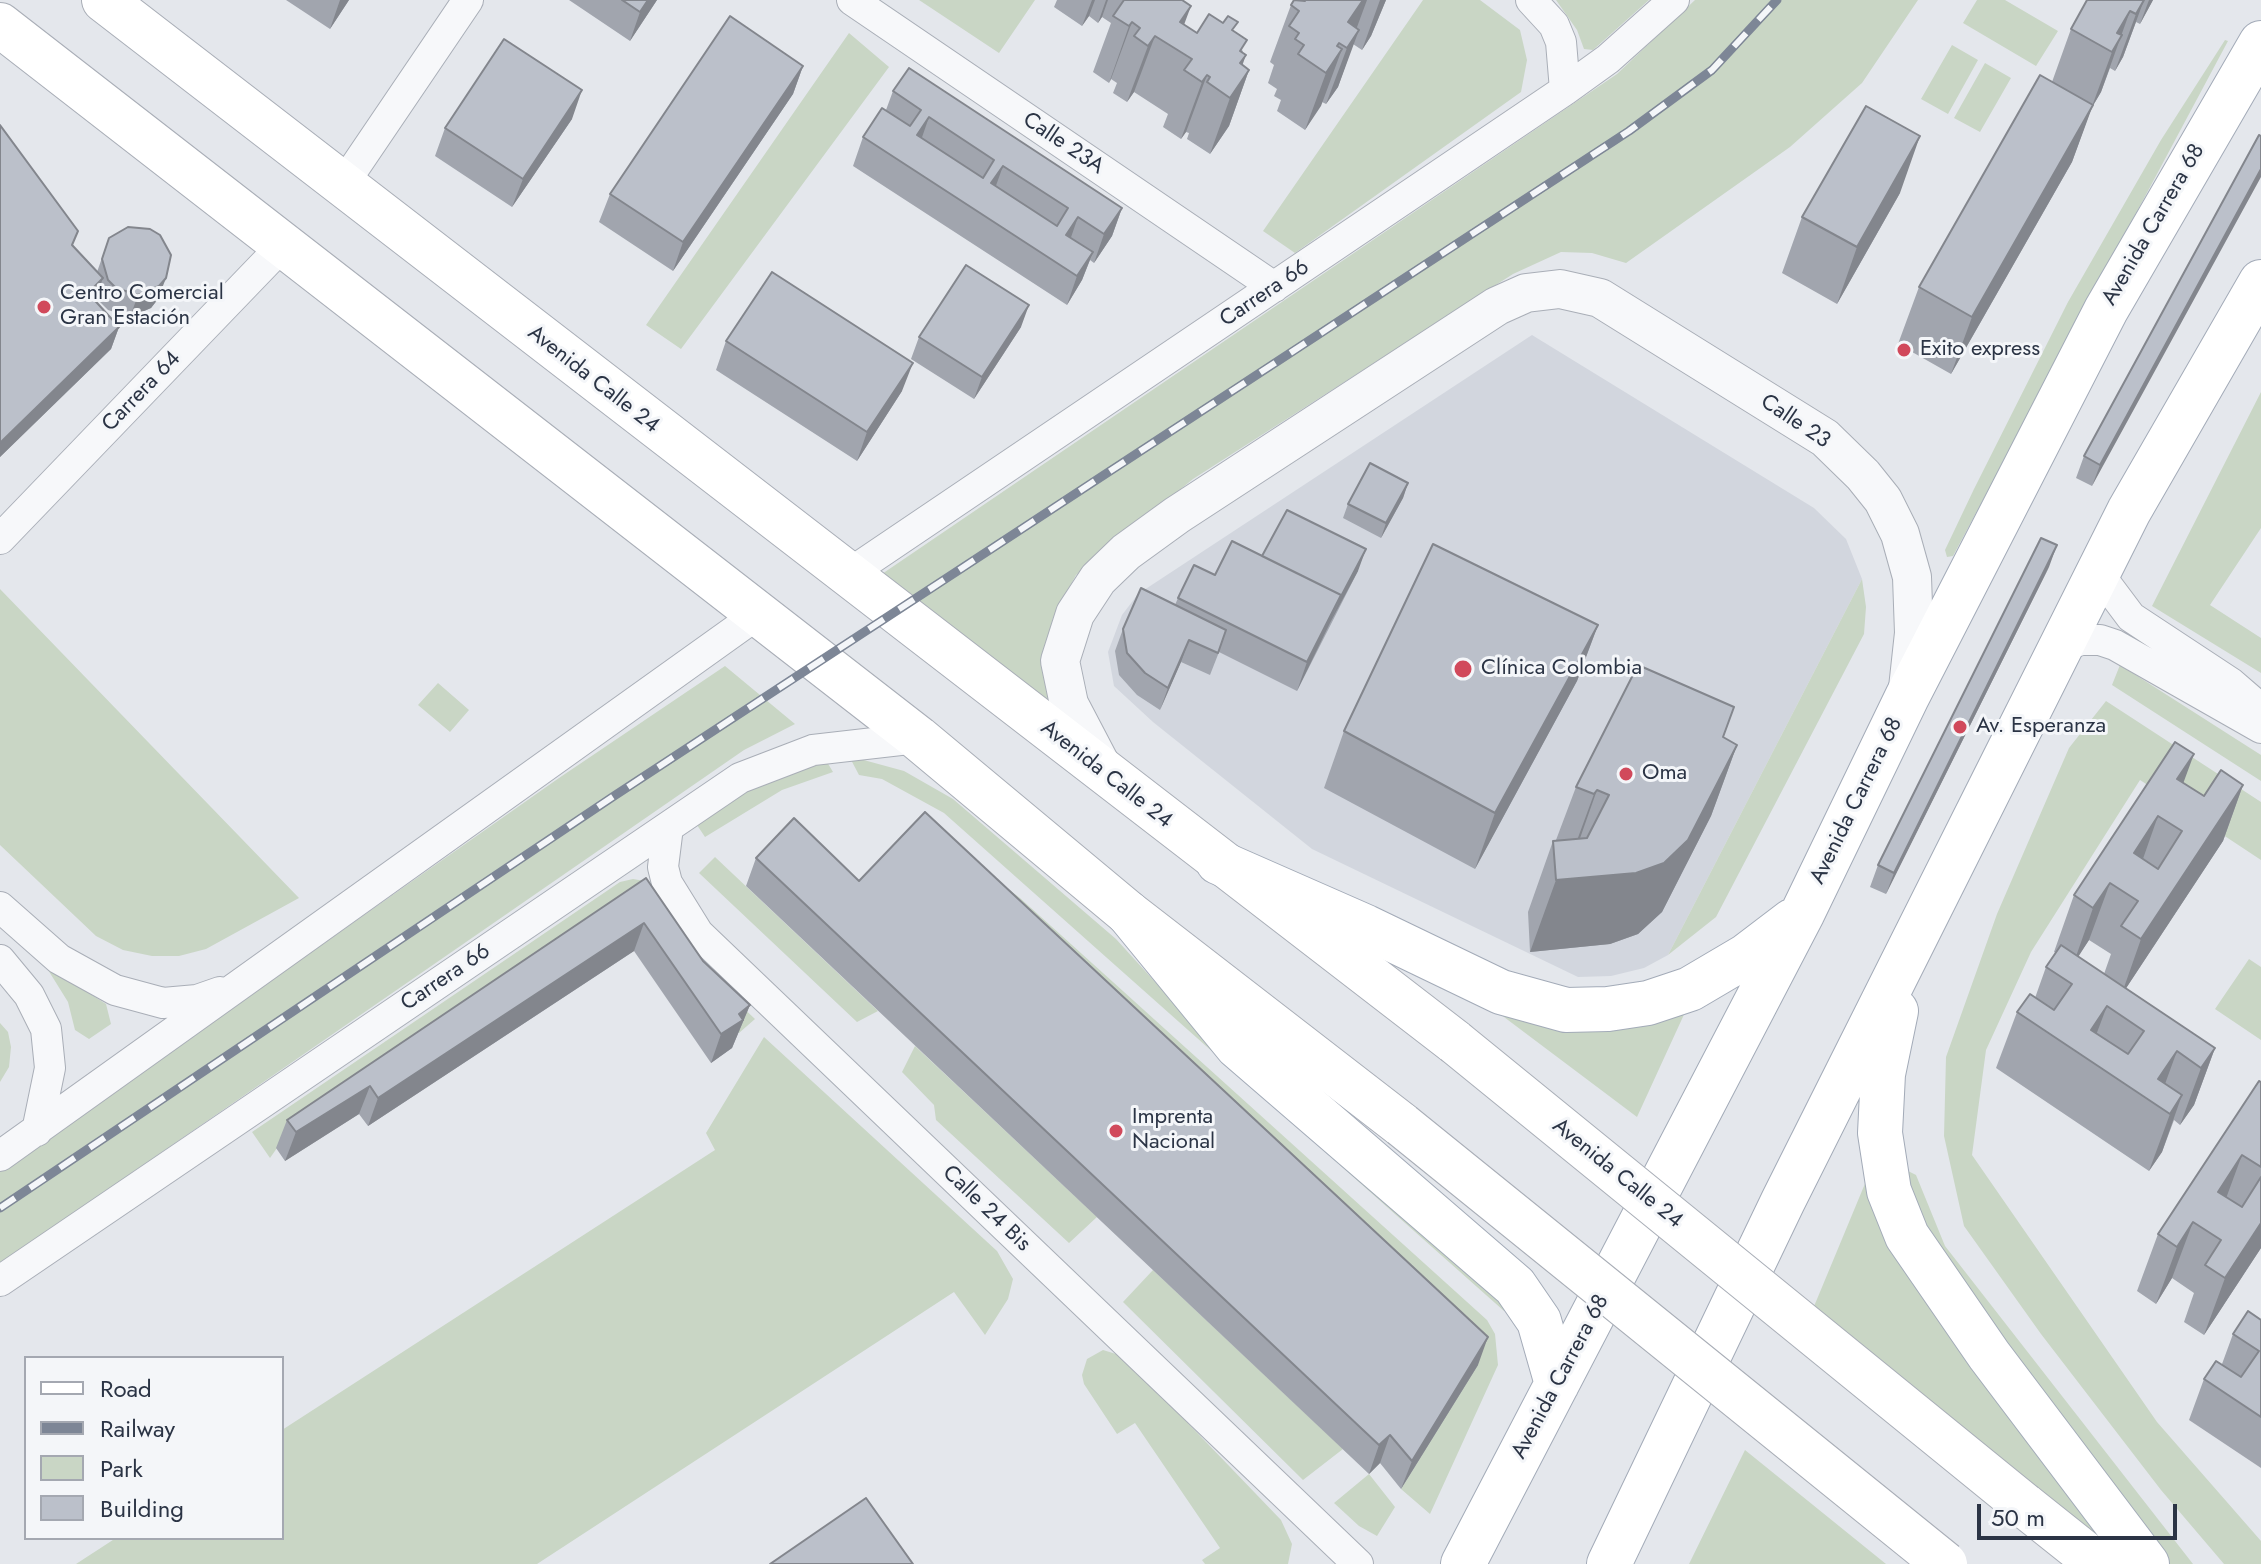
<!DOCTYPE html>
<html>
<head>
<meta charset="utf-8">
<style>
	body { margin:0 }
	#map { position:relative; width:2261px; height:1564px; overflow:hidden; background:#e4e7ec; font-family:Jost,sans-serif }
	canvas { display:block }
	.legend { position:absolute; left:24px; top:1356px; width:260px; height:184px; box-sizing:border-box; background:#f4f6f9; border:2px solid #a4a8b1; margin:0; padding:10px 14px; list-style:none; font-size:24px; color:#2b3445 }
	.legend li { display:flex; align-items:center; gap:16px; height:40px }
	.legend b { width:40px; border:2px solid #a4a8b1 }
	.scale { position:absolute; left:1977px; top:1504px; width:200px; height:36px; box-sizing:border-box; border:4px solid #2b3445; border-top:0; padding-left:10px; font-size:24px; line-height:28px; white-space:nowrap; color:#2b3445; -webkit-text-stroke:6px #f4f6f9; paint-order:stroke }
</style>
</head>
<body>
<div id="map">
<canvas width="2261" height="1564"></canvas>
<ul class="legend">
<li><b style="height:10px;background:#fff"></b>Road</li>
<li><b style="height:10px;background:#7d8696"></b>Railway</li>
<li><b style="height:22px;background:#c9d6c5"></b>Park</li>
<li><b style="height:22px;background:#bbc0ca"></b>Building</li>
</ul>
<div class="scale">50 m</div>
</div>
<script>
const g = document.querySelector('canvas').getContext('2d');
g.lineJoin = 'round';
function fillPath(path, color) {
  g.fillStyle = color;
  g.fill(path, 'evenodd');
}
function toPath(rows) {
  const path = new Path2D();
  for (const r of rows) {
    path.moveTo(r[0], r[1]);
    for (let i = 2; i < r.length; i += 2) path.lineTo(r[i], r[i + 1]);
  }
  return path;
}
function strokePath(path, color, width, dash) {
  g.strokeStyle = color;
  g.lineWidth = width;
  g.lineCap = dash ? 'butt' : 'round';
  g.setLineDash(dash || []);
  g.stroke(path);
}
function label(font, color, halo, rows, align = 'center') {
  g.font = font + ' Jost,sans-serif';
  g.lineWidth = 6;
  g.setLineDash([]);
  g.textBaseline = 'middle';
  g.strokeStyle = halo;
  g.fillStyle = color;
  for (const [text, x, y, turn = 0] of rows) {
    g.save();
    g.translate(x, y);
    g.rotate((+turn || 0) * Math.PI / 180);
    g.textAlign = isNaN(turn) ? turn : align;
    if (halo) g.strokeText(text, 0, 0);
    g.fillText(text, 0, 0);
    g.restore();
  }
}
const built = toPath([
	[1532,335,1814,508,1846,539,1862,579,1668,955,1644,968,1611,976,1578,977,1312,849,1153,722,1114,686,1108,652,1122,615,1138,594]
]);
const green = toPath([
	[919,0,1035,0,999,53],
	[1423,0,1480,0,1520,30,1527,60,1521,92,1295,253,1263,231],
	[1556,0,1649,0,1593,50,1584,49,1577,30],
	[1695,0,1918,0,1862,83,1790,147,1626,263,1592,253,1561,252,1513,274,1193,479,1076,575,1053,618,1043,656,1049,704,879,576,1617,74],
	[1977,0,2005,0,2058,31,2036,66,1963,23],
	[849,33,889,67,681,349,646,325],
	[2225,40,2228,41,1953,556,1947,557,1945,550,1974,489,2068,302,2161,140],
	[1952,45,1978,60,1948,114,1921,99],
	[1985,63,2011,78,1980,132,1954,118],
	[2261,392,2261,528,2210,605,2261,638,2261,673,2152,606],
	[1862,579,1866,607,1864,634,1716,917,1668,955],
	[0,589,299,898,206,949,179,956,152,956,123,950,96,936,0,845],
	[2120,665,2261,755,2261,781,2112,685],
	[725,666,795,724,744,750,0,1264,0,1171,559,778],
	[438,683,469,710,450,732,418,705],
	[2106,701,2261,802,2261,860,2140,780,2031,952,1986,1050,1972,1155,2157,1422,2261,1541,2261,1564,2224,1564,2161,1490,2041,1334,1964,1226,1944,1136,1946,1057,1997,914,2069,748],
	[849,756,904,771,953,799,1116,939,1218,1051,1502,1292,1504,1311,944,813,882,779,859,775],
	[824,757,833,772,782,790,705,837,695,822,757,783],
	[939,837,1020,898,1487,1320,1495,1334,1498,1365,1430,1514,1401,1489,1477,1365],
	[715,857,878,1011,857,1022,699,873],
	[633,879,645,881,690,957,755,1019,739,1033,635,907,277,1148,270,1158,252,1132,620,882],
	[2249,959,2261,967,2261,1040,2215,1009],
	[45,965,106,1004,111,1024,89,1039,75,1030,68,1002],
	[1687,1008,1637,1117,1496,1011],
	[0,1023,8,1032,11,1047,9,1067,0,1082],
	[764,1037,997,1251,1013,1279,1008,1299,985,1335,954,1292,537,1564,76,1564,116,1538,282,1538,282,1430,715,1150,706,1133],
	[915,1046,1097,1217,1069,1243,936,1120,934,1105,902,1072],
	[1898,1166,1916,1175,1945,1246,2193,1564,2168,1564,1940,1261],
	[1869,1174,2133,1564,1810,1316],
	[1153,1270,1343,1449,1303,1480,1123,1302],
	[1103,1350,1116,1354,1132,1365,1281,1520,1292,1544,1288,1564,1205,1564,1202,1560,1220,1548,1135,1423,1117,1434,1084,1384,1082,1375,1087,1359],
	[1745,1450,1886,1564,1689,1564],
	[1369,1474,1395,1507,1377,1536,1359,1526,1334,1503]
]);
const minor = toPath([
	[852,0,1274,287],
	[1531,0,1554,25,1561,42,1565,90],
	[342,186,468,0],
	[0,539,283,245],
	[2098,573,2131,617,2231,683,2261,709],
	[847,575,1565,90,1608,59,1674,0],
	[2061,647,2081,640,2100,640,2115,645,2261,728],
	[668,827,663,867,667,883,698,933,1358,1564],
	[0,907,59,959,115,990,163,1003,197,1000,220,992],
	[0,960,29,995,46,1029,50,1068,37,1131],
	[0,1156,758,614],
	[0,1281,740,778,813,750,918,738]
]);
const tertiary = toPath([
	[1102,767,1069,704,1060,661,1075,614,1098,579,1126,552,1177,515,1497,306,1526,293,1560,289,1600,298,1825,438,1863,475,1883,500,1900,534,1912,577,1914,633,1908,688]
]);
const secondary = toPath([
	[104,0,1455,1042],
	[0,25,918,738,1128,913,1402,1125],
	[2024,1505,2098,1564]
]);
const primary = toPath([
	[1218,862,1366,927,1501,992,1566,1010,1608,1009,1648,1003,1690,989,1746,956,1792,921],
	[1128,913,1237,1046,1515,1286,1539,1321,1557,1384],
	[1896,1011,1883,1074,1880,1133,1889,1191,1907,1236,1989,1355,2147,1564],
	[1463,1564,1803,912,1907,697,2106,310,2261,43],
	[1609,1564,1783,1201,2129,511,2261,282]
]);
const rail = toPath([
	[0,1208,614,796,1629,131,1712,70,1777,0]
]);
const secondaryBridge = toPath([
	[1455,1042,2024,1505],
	[1402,1125,1945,1564]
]);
const wall = toPath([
	[286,0,349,0,330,29],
	[569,0,657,0,630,41],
	[1057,0,1182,0,1184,25,1197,33,1234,32,1243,52,1242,65,1249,70,1229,126,1210,154,1187,139,1189,133,1186,132,1181,139,1163,127,1168,114,1134,92,1127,102,1113,93,1117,83,1111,79,1109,83,1093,72,1111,23,1102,17,1098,23,1089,16,1082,26,1054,7],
	[1305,0,1386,0,1371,36,1362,50,1353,44,1338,87,1326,104,1322,102,1305,130,1277,111,1281,100,1274,96,1277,89,1268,83,1274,65,1270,62,1291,5],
	[2087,0,2153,0,2140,24,2136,22,2123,57,2115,71,2110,68,2101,92,2091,109,2072,162,1951,374,1898,344,1919,287,2052,82,2071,29],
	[803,66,793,94,673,271,599,222,610,194],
	[893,91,1122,208,1112,236,1094,263,1090,260,1082,280,1067,305,853,166,863,137,886,110],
	[572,119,512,207,435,156,445,128],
	[0,125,73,245,97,272,109,238,158,299,151,308,130,317,108,310,100,302,97,293,94,300,119,327,111,349,0,457],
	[2261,136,2092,486,2076,478,2084,456],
	[1900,193,1837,304,1782,273,1802,217],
	[1021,327,974,399,911,359,919,337],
	[726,341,902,391,857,461,716,370],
	[1408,483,1403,498,1381,538,1343,518,1348,504],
	[1262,556,1358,571,1297,691,1219,652,1210,675,1181,662,1160,710,1137,695,1119,675,1115,651,1123,629,1175,605,1178,598,1215,575],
	[2049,567,1886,894,1870,887,1878,865],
	[1598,625,1577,681,1475,869,1324,788,1344,731],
	[1723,738,1737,745,1711,816,1662,912,1638,934,1610,944,1530,952,1528,912,1553,841,1556,840,1576,787],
	[2183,783,2204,796,2243,785,2223,841,2126,988,2215,1048,2194,1105,2180,1125,2174,1120,2162,1152,2149,1171,1996,1068,2017,1012,2035,998,2046,967,2056,953,2054,952,2074,895],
	[2089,940,2111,954,2104,974,2078,956],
	[756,858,859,881,1478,1365,1401,1489,1380,1463,1369,1474,746,886],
	[646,878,703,961,750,1005,732,1048,711,1063,634,951,368,1126,359,1114,285,1161,276,1148,287,1120],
	[2261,1082,2261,1248,2204,1335,2184,1322,2194,1293,2172,1278,2156,1304,2137,1291,2158,1234],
	[2261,1320,2261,1468,2189,1420,2204,1379,2222,1364,2233,1334]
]);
const shadedWall = toPath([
	[340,0,349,0,330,29],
	[648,0,657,0,630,41,640,12],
	[1092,0,1095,0,1089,16,1082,26],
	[1106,0,1108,0,1102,17,1098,23],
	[1363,0,1367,0,1353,38,1359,30,1338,87,1326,104,1347,48,1348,22],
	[1380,0,1386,0,1371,36,1362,50],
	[2144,0,2123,57,2115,71,2136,14],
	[2149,0,2153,0,2140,24],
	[1191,6,1175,49,1180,22],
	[2130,11,2101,92,2091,109,2112,52,2117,33],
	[1132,22,1111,79,1109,83,1129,26],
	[1155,36,1134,92,1127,102,1148,46],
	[1342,49,1321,106,1305,130,1326,73],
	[1246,55,1231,97,1249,70,1229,126,1210,154,1230,98,1240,63],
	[803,66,793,94,673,271,683,242],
	[1207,75,1186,132,1181,139,1202,82],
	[582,90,572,119,512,207,523,179],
	[2093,105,2072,162,1951,374,1972,317],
	[929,117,919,146,917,135],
	[1920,136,1900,193,1837,304,1857,247],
	[1003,166,993,194,991,183],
	[2261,169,2261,177,2092,486,2100,465],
	[1122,208,1112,236,1094,263,1104,234],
	[1078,217,1068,246,1056,263,1066,235],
	[1093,252,1082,280,1067,305,1077,276],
	[103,278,95,300,88,293],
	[166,278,158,299,151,308,130,317,138,295],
	[1029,305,1021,327,974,399,982,377],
	[119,327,111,349,0,457,0,443],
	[913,363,902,391,857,461,867,432],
	[1408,483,1403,498,1381,538,1386,523],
	[2057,545,2049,567,1886,894,1894,873],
	[1366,549,1358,571,1330,623,1338,602],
	[1341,595,1330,623,1297,691,1307,662],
	[1598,625,1577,681,1475,869,1495,813],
	[1189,640,1181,662,1160,710,1168,688],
	[1737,745,1711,816,1662,912,1638,934,1610,944,1530,952,1556,880],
	[2194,754,2173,811,2177,779],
	[2243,785,2223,841,2121,996,2141,939],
	[1597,790,1572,861,1568,865,1594,794],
	[2158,816,2138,873,2134,853],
	[2110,883,2089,940,2073,965,2093,908],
	[644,923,634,951,368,1126,378,1098],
	[750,1005,732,1048,711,1063,721,1034,739,1014],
	[2107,1006,2087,1059,2091,1030],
	[2215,1048,2194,1105,2180,1125,2201,1068],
	[2177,1051,2157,1106,2158,1079],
	[370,1086,359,1114,285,1161,296,1132],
	[2182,1095,2162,1152,2149,1171,2170,1114],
	[2242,1155,2221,1212,2218,1192],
	[2193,1222,2172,1278,2156,1304,2177,1247],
	[2261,1223,2261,1248,2204,1335,2225,1278],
	[1488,1337,1478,1365,1401,1489,1412,1461],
	[1390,1435,1380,1463,1369,1474,1379,1445]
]);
const building = toPath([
	[622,0,648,0,640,12,622,0],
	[1124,0,1182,0,1191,6,1180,22,1197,33,1209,14,1223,23,1228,16,1238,22,1232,30,1247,40,1240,51,1246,55,1240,63,1249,70,1230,98,1207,82,1210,77,1207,75,1202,82,1184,70,1192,59,1155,36,1148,46,1134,36,1140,28,1132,22,1129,26,1113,16,1124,0],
	[1294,0,1305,1,1305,0,1363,0,1348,22,1359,30,1347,48,1339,43,1337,46,1342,49,1326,73,1298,54,1304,45,1295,39,1299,33,1289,26,1299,11,1291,5,1294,0],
	[2087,0,2144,0,2136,14,2130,11,2117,33,2122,35,2112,52,2071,29,2087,0],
	[730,16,803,66,683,242,610,194,730,16],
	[504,39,582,90,523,179,445,128,504,39],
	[909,68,1122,208,1104,234,1078,217,1066,235,1093,252,1077,276,863,137,882,108,910,126,921,110,893,91,909,68],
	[929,117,994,160,983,178,917,135,929,117],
	[1003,166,1068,208,1057,226,991,183,1003,166],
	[2040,75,2093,105,1972,317,1919,287,2040,75],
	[1866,106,1920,136,1857,247,1802,217,1866,106],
	[0,125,78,231,72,245,103,278,88,293,119,327,0,443,0,125],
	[2259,135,2261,136,2261,169,2100,465,2084,456,2259,135],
	[128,227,150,229,160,235,171,255,166,278,159,286,138,295,116,288,108,280,102,259,109,238,128,227],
	[966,265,1029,305,982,377,919,337,966,265],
	[772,272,913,363,867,432,726,341,772,272],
	[1370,463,1408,483,1386,523,1348,504,1370,463],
	[1287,510,1366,549,1338,602,1341,595,1262,556,1287,510],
	[2041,538,2057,545,1894,873,1878,865,2041,538],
	[1232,541,1341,595,1307,662,1178,598,1194,565,1215,575,1232,541],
	[1433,544,1598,625,1495,813,1344,731,1433,544],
	[1141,588,1226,630,1218,653,1189,640,1168,688,1145,673,1127,653,1123,629,1141,588],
	[1638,665,1734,707,1723,737,1737,745,1688,840,1664,863,1636,873,1556,880,1553,841,1587,838,1609,795,1597,790,1594,794,1576,787,1638,665],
	[2175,742,2194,754,2177,779,2204,796,2221,770,2243,785,2141,939,2121,926,2138,901,2110,883,2093,908,2074,895,2175,742],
	[2158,816,2182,831,2158,869,2134,853,2158,816],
	[925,812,1488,1337,1412,1461,1390,1435,1379,1445,756,858,794,818,859,881,925,812],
	[646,878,703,961,750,1005,739,1014,743,1020,721,1034,644,923,378,1098,370,1086,296,1132,287,1120,646,878],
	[2061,945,2215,1048,2201,1068,2177,1051,2158,1079,2182,1095,2170,1114,2017,1012,2030,994,2054,1010,2072,984,2046,967,2061,945],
	[2107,1006,2144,1031,2128,1054,2091,1030,2107,1006],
	[2259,1081,2261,1082,2261,1167,2242,1155,2218,1192,2242,1207,2261,1177,2261,1223,2225,1278,2205,1265,2221,1240,2193,1222,2177,1247,2158,1234,2259,1081],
	[2248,1311,2261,1320,2261,1417,2204,1379,2216,1361,2241,1377,2259,1351,2233,1334,2248,1311],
	[866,1498,913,1564,770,1564,866,1498]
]);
const markers = [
	[44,307,8,"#d1495b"],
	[1904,350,8,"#d1495b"],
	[1463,669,10,"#d1495b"],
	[1960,727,8,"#d1495b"],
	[1626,774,8,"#d1495b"],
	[1116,1131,8,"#d1495b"]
];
const streetNames = [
	["Calle 23A",1063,144,34],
	["Avenida Carrera 68",2154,225,-60],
	["Carrera 66",1265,294,-34],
	["Avenida Calle 24",593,380,38],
	["Carrera 64",142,392,-46],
	["Calle 23",1795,422,34],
	["Avenida Calle 24",1106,775,38],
	["Avenida Carrera 68",1857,801,-64],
	["Carrera 66",446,978,-34],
	["Avenida Calle 24",1617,1174,39],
	["Calle 24 Bis",986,1209,44],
	["Avenida Carrera 68",1561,1377,-62]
];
const poiNames = [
	["Centro Comercial",60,294],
	["Gran Estación",60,319],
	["Exito express",1920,350],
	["Clínica Colombia",1481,669],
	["Av. Esperanza",1976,727],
	["Oma",1642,774],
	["Imprenta",1132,1118],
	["Nacional",1132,1143]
];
fillPath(built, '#d2d6de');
fillPath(green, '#c9d6c5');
strokePath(minor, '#a9aeb7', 32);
strokePath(tertiary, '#a9aeb7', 40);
strokePath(secondary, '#a9aeb7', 46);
strokePath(primary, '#a3abb8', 46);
strokePath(minor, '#f7f8fa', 30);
strokePath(tertiary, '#f7f8fa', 38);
strokePath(secondary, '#fff', 44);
strokePath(primary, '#fff', 44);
strokePath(rail, '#7d8696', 9);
strokePath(rail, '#f4f6f9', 6, [18]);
strokePath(secondaryBridge, '#a9aeb7', 46, []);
strokePath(secondaryBridge, '#fff', 44);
fillPath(wall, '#a1a5ae');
fillPath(shadedWall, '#83868d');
fillPath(building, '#bbc0ca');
strokePath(building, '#83868d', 2);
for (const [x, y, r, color] of markers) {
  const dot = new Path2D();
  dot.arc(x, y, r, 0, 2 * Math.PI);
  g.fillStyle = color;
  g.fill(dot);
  strokePath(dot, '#f4f6f9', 3);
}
label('22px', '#2b3445', '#f4f6f9', streetNames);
label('22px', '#2b3445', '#f4f6f9', poiNames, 'left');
</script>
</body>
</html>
